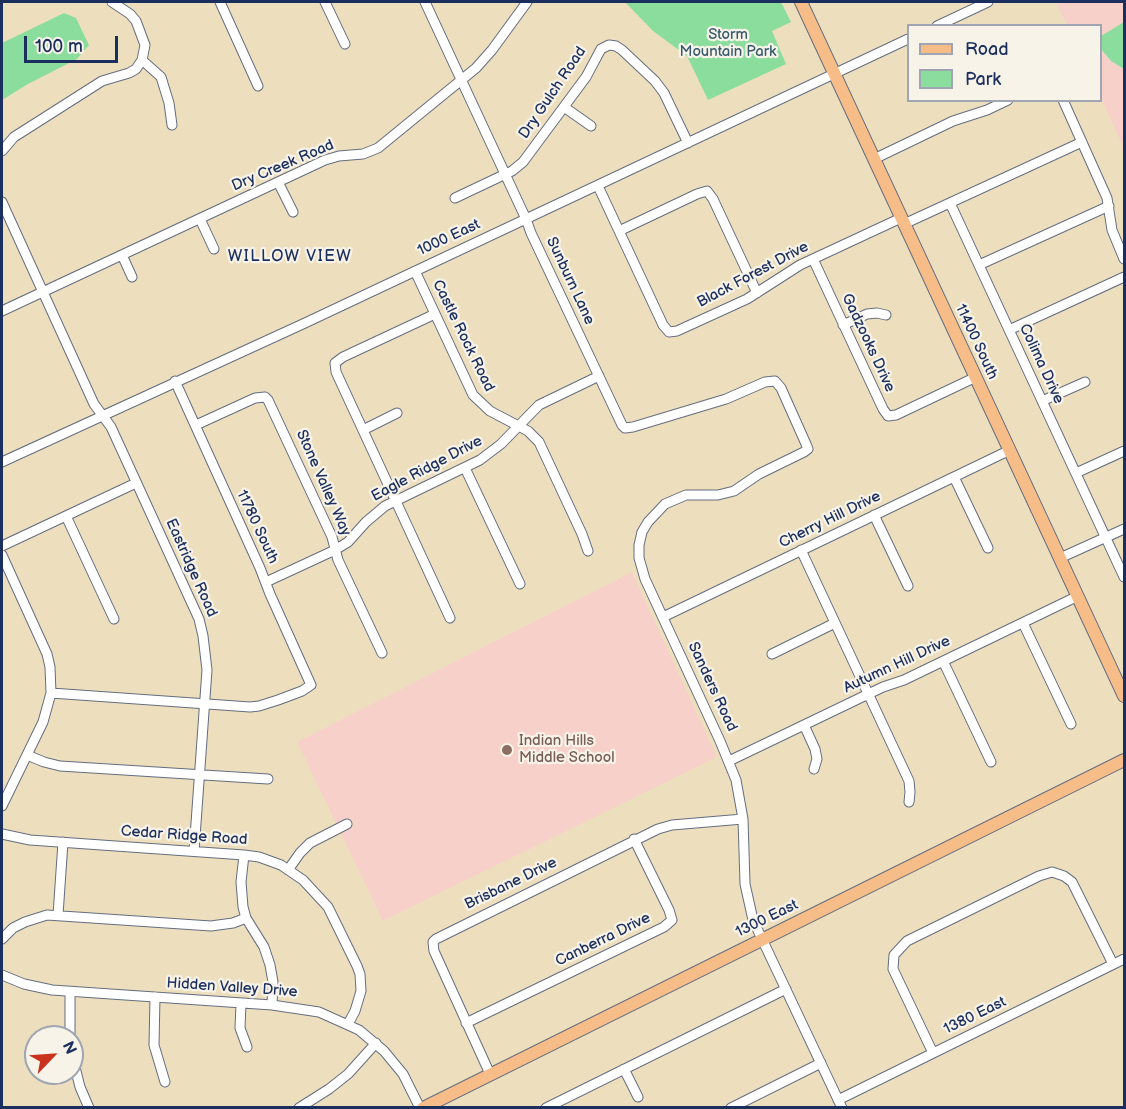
<!DOCTYPE html>
<html>
<head>
<meta charset="utf-8">
<style>
	body { margin:0 }
	#map { position:relative; width:1126px; height:1109px; overflow:hidden; background:#eddfbd; font-family:"Balsamiq Sans",sans-serif }
	canvas { display:block }
	.frame { position:absolute; inset:0; border:3px solid #1b2f5e; pointer-events:none }
	.legend { position:absolute; left:907px; top:24px; width:195px; height:78px; box-sizing:border-box; background:#f7f3e8; border:2px solid #9fa5b1; margin:0; padding:8px 10px; list-style:none; font-size:18px; color:#1b2f5e }
	.legend li { display:flex; align-items:center; gap:12px; height:30px }
	.legend b { width:30px; border:2px solid #9fa5b1 }
	.north { position:absolute; left:24px; top:1025px; width:60px; height:60px; box-sizing:border-box; background:#f7f3e8; border:2px solid #9fa5b1; border-radius:50%; rotate:65deg; font-size:16px; font-weight:700; line-height:24px; text-align:center; color:#1b2f5e }
	.north::after { content:''; display:block; margin:auto; width:21px; height:27px; background:#c8321e; clip-path:polygon(50% 0,100% 100%,50% 72%,0 100%) }
	.scale { position:absolute; left:24px; top:36px; width:94px; height:27px; box-sizing:border-box; border:3px solid #1b2f5e; border-top:0; padding-left:8px; font-size:18px; line-height:21px; white-space:nowrap; color:#1b2f5e; -webkit-text-stroke:4px #f7f3e8; paint-order:stroke }
</style>
</head>
<body>
<div id="map">
<canvas width="1126" height="1109"></canvas>
<div class="frame"></div>
<ul class="legend">
<li><b style="height:8px;background:#f7bd88"></b>Road</li>
<li><b style="height:16px;background:#8bdd9e"></b>Park</li>
</ul>
<div class="north">N</div>
<div class="scale">100 m</div>
</div>
<script>
const g = document.querySelector('canvas').getContext('2d');
g.lineJoin = 'round';
function fillPath(path, color) {
  g.fillStyle = color;
  g.fill(path, 'evenodd');
}
function toPath(rows) {
  const path = new Path2D();
  for (const r of rows) {
    path.moveTo(r[0], r[1]);
    for (let i = 2; i < r.length; i += 2) path.lineTo(r[i], r[i + 1]);
  }
  return path;
}
function strokePath(path, color, width, dash) {
  g.strokeStyle = color;
  g.lineWidth = width;
  g.lineCap = dash ? 'butt' : 'round';
  g.setLineDash(dash || []);
  g.stroke(path);
}
function label(font, color, halo, rows, align = 'center') {
  g.font = font + ' "Balsamiq Sans",sans-serif';
  g.lineWidth = 4.5;
  g.setLineDash([]);
  g.textBaseline = 'middle';
  g.strokeStyle = halo;
  g.fillStyle = color;
  for (const [text, x, y, turn = 0] of rows) {
    g.save();
    g.translate(x, y);
    g.rotate((+turn || 0) * Math.PI / 180);
    g.textAlign = isNaN(turn) ? turn : align;
    if (halo) g.strokeText(text, 0, 0);
    g.fillText(text, 0, 0);
    g.restore();
  }
}
const built = toPath([
	[1056,2,1124,2,1124,149,1101,98,1100,26,1067,25],
	[632,572,717,757,383,921,297,742]
]);
const green = toPath([
	[625,2,781,2,791,22,772,31,786,64,708,100,687,56,653,31],
	[64,13,76,18,89,45,77,59,28,84,2,100,2,43],
	[1124,22,1124,69,1111,61,1100,48,1101,36]
]);
const minor = toPath([
	[220,2,258,86],
	[325,2,345,44],
	[425,2,526,219,531,233,622,425,625,428,633,427,726,399,765,382,775,381,781,388,806,444,808,449,804,452,759,474,734,491,718,495,686,495,665,504,648,522,642,532,639,545,639,558,645,579,720,741,736,780,743,819,745,884,753,920,842,1108],
	[937,26,988,2],
	[142,60,161,77,169,103,172,125],
	[1063,100,1107,198,1112,230,1124,259],
	[564,107,591,126],
	[2,151,14,137,102,81,129,73,136,69,142,60,145,45,136,21,130,14,112,2],
	[874,159,953,121,987,110,1008,100],
	[278,182,293,212],
	[598,186,663,325,669,332,677,331,747,299,800,265,901,218],
	[455,198,512,171,523,162,586,77,601,49,609,45,616,46,622,50,655,81,664,93,688,143],
	[2,202,94,404,111,427,199,619,203,636,207,670,194,851],
	[950,203,1124,577],
	[200,219,214,249],
	[904,224,1082,142],
	[619,231,697,194,707,191,713,199,757,293],
	[122,255,132,277],
	[813,259,883,409,888,416,896,415,976,377],
	[979,265,1109,206],
	[415,271,473,395,490,411,528,431,539,442,582,534,588,551],
	[2,311,325,160,339,156,363,154,378,148,476,68,492,50,527,2],
	[435,314,343,357,335,363,336,372,450,618],
	[843,325,867,314,877,313,886,315],
	[1009,330,1124,277],
	[1042,401,1085,382],
	[196,425,255,398,265,397,268,400,332,537,338,560,382,653],
	[363,430,397,413],
	[2,462,305,323,908,39],
	[465,468,520,584],
	[1076,473,1124,451],
	[954,477,988,548],
	[874,515,908,586],
	[66,516,114,619],
	[2,546,136,483],
	[801,550,909,781,910,792,909,802],
	[2,555,47,654,50,667,51,693,43,722,2,806],
	[1060,558,1124,529],
	[266,582,335,550,348,542,366,522,385,506,480,460,501,444,539,405,599,376],
	[663,617,1010,450],
	[1023,623,1071,724],
	[772,654,835,623],
	[943,661,991,762],
	[51,693,250,707,259,706,278,700,302,691,311,685,270,594,260,568,175,381],
	[804,725,815,749,817,759,814,769],
	[27,755,44,762,60,766,268,779],
	[729,761,883,687,904,680,1078,596],
	[2,834,30,840,244,855,259,857,281,865,303,880,328,907,357,966,360,974,361,991,355,1011,348,1024],
	[244,855,241,882,243,907,246,918,264,947,270,965,273,982,272,1005],
	[288,870,300,853,310,843,347,824],
	[58,915,63,842],
	[2,939,13,928,25,922,47,915,211,926,233,923,246,918],
	[2,975,24,984,52,990,272,1005,319,1012,359,1030,384,1051,403,1074,420,1108],
	[70,992,70,1037],
	[155,997,154,1045,165,1082],
	[241,1003,240,1028,247,1047],
	[466,1023,664,927,672,920,669,910,634,839],
	[933,1053,893,969,894,955,907,941,1039,876,1052,872,1064,876,1072,882,1113,964],
	[72,1055,80,1087,89,1108],
	[624,1069,638,1097],
	[490,1074,434,951,433,942,436,939,658,829,672,825,743,819],
	[838,1100,1124,959],
	[299,1108,329,1089,348,1074,376,1043],
	[546,1108,786,989],
	[731,1108,821,1063]
]);
const major = toPath([
	[801,2,1124,696],
	[423,1108,1124,760]
]);
const markers = [
	[507,750,6,"#8d6e63"]
];
const parkNames = [
	["Storm",728,35],
	["Mountain Park",728,52]
];
const streetNames = [
	["Dry Gulch Road",553,93,-56],
	["Dry Creek Road",283,166,-23],
	["1000 East",449,238,-25],
	["Black Forest Drive",753,275,-28],
	["Sunburn Lane",570,281,65],
	["Castle Rock Road",463,336,64],
	["11400 South",976,342,65],
	["Gadzooks Drive",868,343,65],
	["Colima Drive",1041,364,65],
	["Eagle Ridge Drive",427,469,-28],
	["Stone Valley Way",323,483,66],
	["Cherry Hill Drive",830,520,-26],
	["11780 South",257,527,65],
	["Eastridge Road",191,568,66],
	["Autumn Hill Drive",897,665,-25],
	["Sanders Road",712,687,65],
	["Cedar Ridge Road",184,836,4],
	["Brisbane Drive",511,884,-26],
	["1300 East",767,919,-26],
	["Canberra Drive",603,940,-26],
	["Hidden Valley Drive",232,988,4],
	["1380 East",975,1016,-26]
];
const educationNames = [
	["Indian Hills",519,741],
	["Middle School",519,758]
];
const neighbourhoodNames = [
	["WILLOW VIEW",290,257]
];
fillPath(built, '#f7d1c9');
fillPath(green, '#8bdd9e');
strokePath(minor, '#646d7f', 11);
strokePath(major, '#646d7f', 14);
strokePath(minor, '#fff', 9);
strokePath(major, '#f7bd88', 12);
for (const [x, y, r, color] of markers) {
  const dot = new Path2D();
  dot.arc(x, y, r, 0, 2 * Math.PI);
  g.fillStyle = color;
  g.fill(dot);
  strokePath(dot, '#f7f3e8', 2);
}
label('15px', '#375a6e', '#f7f3e8', parkNames);
label('15px', '#1b2f5e', '#f7f3e8', streetNames);
label('15px', '#785e54', '#f7f3e8', educationNames, 'left');
g.letterSpacing = '1.5px';
label('16px', '#1b2f5e', '#f7f3e8', neighbourhoodNames);
g.letterSpacing = '0px';
</script>
</body>
</html>
